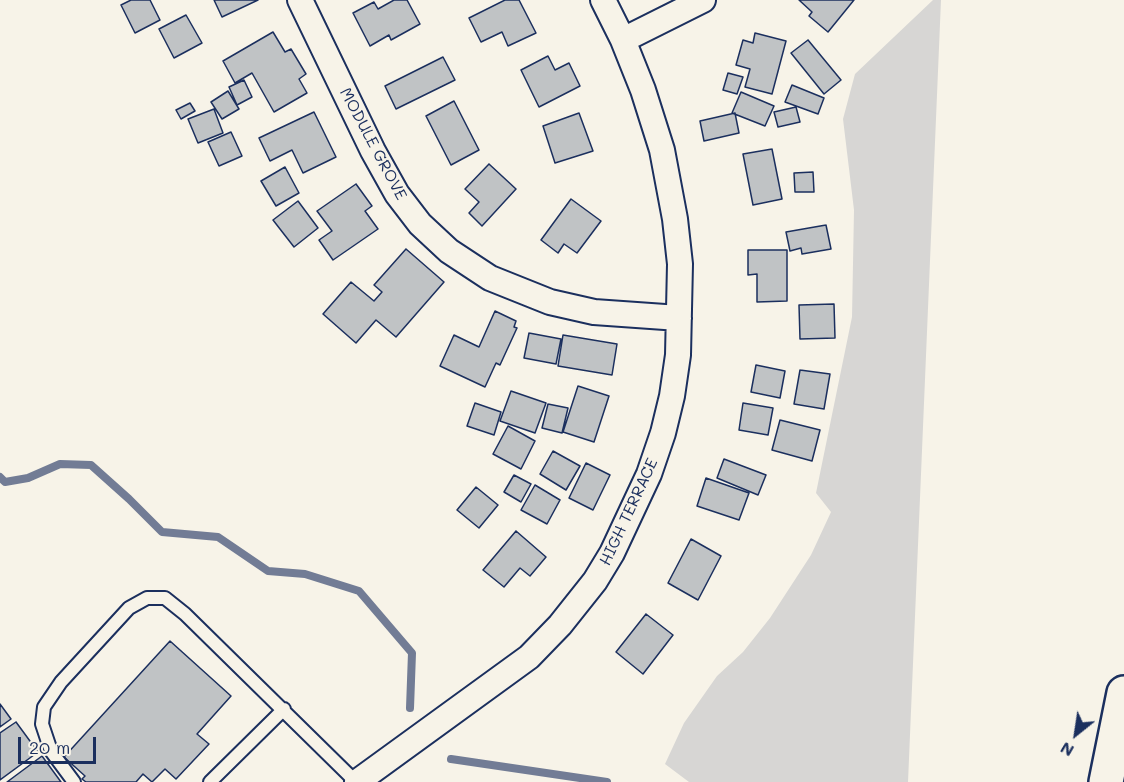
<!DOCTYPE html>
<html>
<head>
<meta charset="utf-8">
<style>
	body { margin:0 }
	#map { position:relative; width:1124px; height:782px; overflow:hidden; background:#f7f3e8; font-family:Mali,sans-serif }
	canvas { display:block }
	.north { position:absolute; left:1046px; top:704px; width:60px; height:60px; -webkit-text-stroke:4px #f7f3e8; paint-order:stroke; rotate:210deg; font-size:16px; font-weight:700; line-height:24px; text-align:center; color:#1b2f5e }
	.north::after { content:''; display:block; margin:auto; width:21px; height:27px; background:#1b2f5e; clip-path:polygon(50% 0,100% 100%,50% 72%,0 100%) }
	.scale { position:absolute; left:18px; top:737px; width:78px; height:27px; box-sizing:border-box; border:3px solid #1b2f5e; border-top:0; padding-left:8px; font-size:18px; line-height:21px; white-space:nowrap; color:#1b2f5e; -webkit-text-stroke:4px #f7f3e8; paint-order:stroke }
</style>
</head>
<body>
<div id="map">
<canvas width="1124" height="782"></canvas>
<div class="north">N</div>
<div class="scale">20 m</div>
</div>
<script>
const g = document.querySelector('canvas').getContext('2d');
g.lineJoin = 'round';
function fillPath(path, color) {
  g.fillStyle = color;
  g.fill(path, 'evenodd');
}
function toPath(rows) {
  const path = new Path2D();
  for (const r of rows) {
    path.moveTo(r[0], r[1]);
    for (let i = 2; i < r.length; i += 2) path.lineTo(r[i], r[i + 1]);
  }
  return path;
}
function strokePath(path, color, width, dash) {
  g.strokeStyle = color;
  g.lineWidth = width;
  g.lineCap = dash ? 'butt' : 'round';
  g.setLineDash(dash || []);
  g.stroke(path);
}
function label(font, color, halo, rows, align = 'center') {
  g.font = font + ' Mali,sans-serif';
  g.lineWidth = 4.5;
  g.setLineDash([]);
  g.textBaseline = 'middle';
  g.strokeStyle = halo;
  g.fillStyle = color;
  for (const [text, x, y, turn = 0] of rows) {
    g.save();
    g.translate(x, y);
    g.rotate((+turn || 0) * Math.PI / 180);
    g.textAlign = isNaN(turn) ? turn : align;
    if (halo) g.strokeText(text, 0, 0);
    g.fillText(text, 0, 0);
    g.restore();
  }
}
const green = toPath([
	[933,0,941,0,908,782,689,782,665,764,684,723,717,676,743,652,770,618,811,555,831,512,816,493,852,317,854,210,843,119,855,74]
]);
const stream = toPath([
	[0,477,5,482,28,478,60,464,91,465,129,499,162,532,218,537,268,571,305,574,359,591,412,653,410,708],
	[451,759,607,782]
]);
const building = toPath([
	[131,0,150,0,160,20,135,33,121,5,131,0],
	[214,0,258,0,222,17,214,0],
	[394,0,407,0,420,24,391,40,389,35,370,46,353,13,374,2,378,9,394,0],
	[505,0,519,0,536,33,508,46,502,32,481,42,469,18,505,0],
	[799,0,854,0,828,32,809,16,812,12,799,0],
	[186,15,202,43,174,58,159,29,186,15],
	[273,32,285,52,291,49,306,74,299,79,307,93,274,112,252,73,235,83,223,61,273,32],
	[755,33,786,41,772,94,745,87,750,69,736,65,743,40,753,43,755,33],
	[808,40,841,80,824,94,791,53,808,40],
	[548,56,555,70,569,63,580,86,539,107,521,70,548,56],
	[443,57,455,80,396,109,385,86,443,57],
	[728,73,743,77,737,94,723,90,728,73],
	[244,80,252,97,237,105,229,87,244,80],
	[792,85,824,98,818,114,785,102,792,85],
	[228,91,239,109,222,119,211,102,228,91],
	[741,92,774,106,765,126,732,113,741,92],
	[454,101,479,150,451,165,426,116,454,101],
	[190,103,195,111,181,119,176,110,190,103],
	[796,107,800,122,778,127,774,112,796,107],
	[214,109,223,133,198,143,188,119,214,109],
	[314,112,336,157,303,173,292,150,270,161,259,138,314,112],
	[579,113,593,151,555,163,543,126,579,113],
	[735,113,739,133,704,141,700,121,735,113],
	[231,132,242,156,219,166,208,142,231,132],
	[772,149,782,199,753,205,743,154,772,149],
	[489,164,516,189,482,226,469,213,479,202,465,189,489,164],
	[285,167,299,193,276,206,261,181,285,167],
	[813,172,814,192,795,192,794,173,813,172],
	[356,184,372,206,365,211,378,229,333,260,319,240,332,231,317,211,356,184],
	[571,199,601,221,577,253,564,244,558,253,541,240,571,199],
	[298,201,318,228,294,247,273,220,298,201],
	[826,225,831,249,802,254,801,248,790,251,786,232,826,225],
	[406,249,444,282,396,337,376,320,356,343,323,314,351,282,374,301,382,292,374,285,406,249],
	[748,250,787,250,787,301,757,302,757,274,748,275,748,250],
	[834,304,835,338,800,339,799,305,834,304],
	[495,311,516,321,514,327,517,328,500,365,496,363,485,387,440,366,454,335,479,347,495,311],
	[529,333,561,339,556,364,524,358,529,333],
	[563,335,617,344,612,375,558,366,563,335],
	[756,365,785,371,780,398,751,392,756,365],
	[800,370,830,374,824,409,794,404,800,370],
	[578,386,609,396,594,442,563,432,578,386],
	[511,391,546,403,535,433,500,421,511,391],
	[475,403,501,412,494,435,467,426,475,403],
	[743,403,773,408,768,435,739,430,743,403],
	[548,404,568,408,562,433,542,428,548,404],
	[780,420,820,430,812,461,772,450,780,420],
	[508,426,535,441,521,469,493,454,508,426],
	[553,451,580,466,566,490,540,474,553,451],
	[724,459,766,475,758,495,717,478,724,459],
	[586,463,610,475,593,510,569,498,586,463],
	[514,475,531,484,521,502,504,492,514,475],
	[706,478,749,493,739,520,697,506,706,478],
	[535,485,560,500,547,524,521,510,535,485],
	[476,487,498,505,479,528,457,510,476,487],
	[516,531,546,557,530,576,520,568,504,587,483,570,516,531],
	[691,539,721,556,698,600,668,583,691,539],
	[646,614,673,635,643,674,616,652,646,614],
	[170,641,231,696,197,734,209,744,176,779,165,769,152,782,143,774,136,782,86,782,82,779,85,776,64,757,170,641],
	[0,704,11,719,0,727,0,704],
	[16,722,38,752,0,780,0,733,16,722],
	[42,756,61,782,7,782,42,756]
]);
const service = toPath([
	[74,782,51,751,42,724,44,707,61,682,129,608,147,598,165,598,185,614,356,782],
	[210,782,284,709]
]);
const minor = toPath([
	[300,0,373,151,397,194,420,224,449,251,490,278,550,302,594,312,679,318],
	[623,40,703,0],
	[357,782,529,657,560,625,595,581,612,553,649,474,663,433,672,396,678,355,680,264,675,219,662,150,643,90,623,40,603,0]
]);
const trunk = toPath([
	[1106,782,1124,693]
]);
const streetNames = [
	["MODULE GROVE",373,144,62],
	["HIGH TERRACE",629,512,-65]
];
fillPath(green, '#d7d6d4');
strokePath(stream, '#727c95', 8);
fillPath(building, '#c0c3c5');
strokePath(building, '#1b2f5e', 1.5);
strokePath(service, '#1b2f5e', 16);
strokePath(minor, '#1b2f5e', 28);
strokePath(trunk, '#1b2f5e', 38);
strokePath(service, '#f7f3e8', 12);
strokePath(minor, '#f7f3e8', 24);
strokePath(trunk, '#f7f3e8', 33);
label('16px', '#1b2f5e', '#f7f3e8', streetNames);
</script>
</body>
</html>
